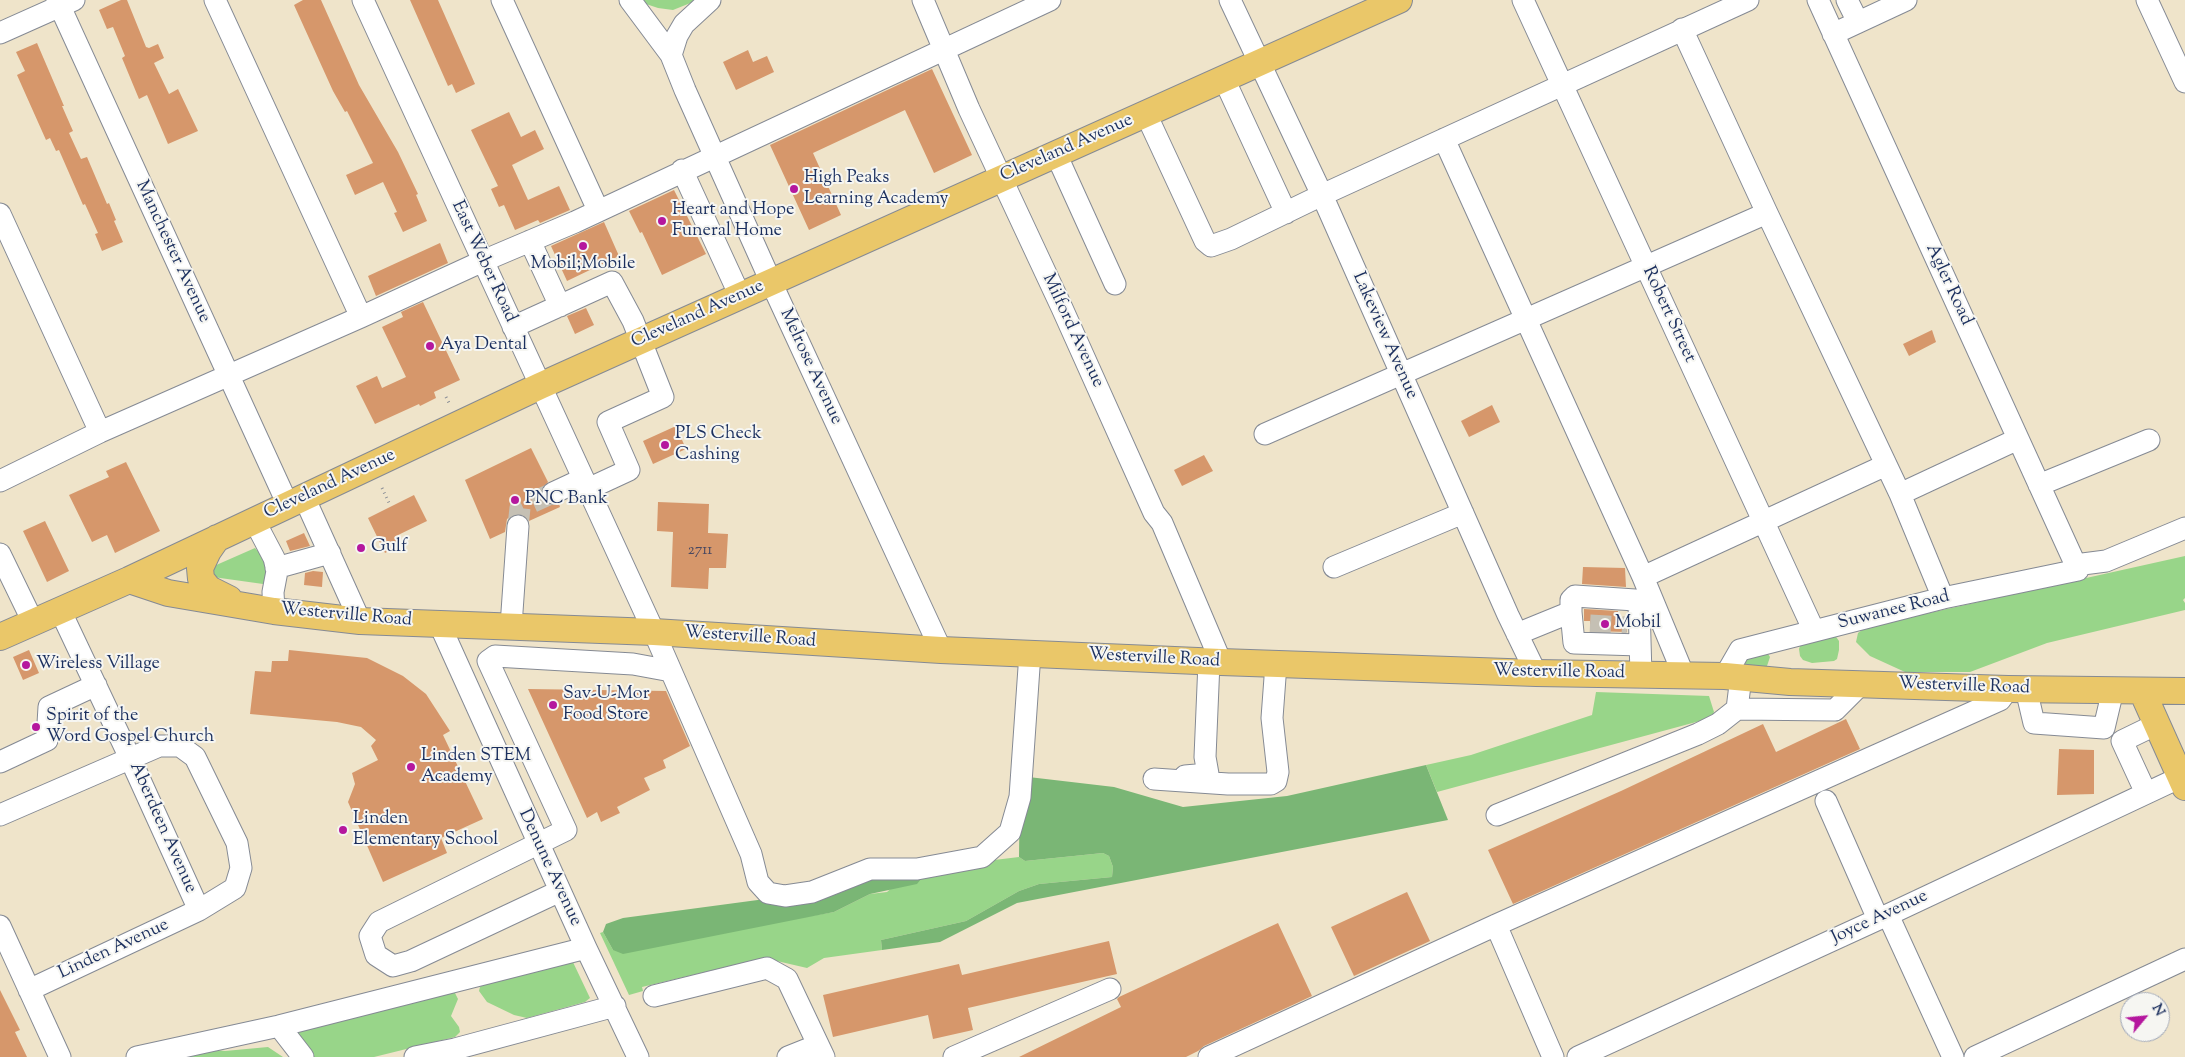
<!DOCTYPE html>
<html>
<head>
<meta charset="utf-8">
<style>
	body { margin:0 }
	#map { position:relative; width:2185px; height:1057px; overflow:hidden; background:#efe4ca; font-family:"Sorts Mill Goudy",serif }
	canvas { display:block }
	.north { position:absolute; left:2120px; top:992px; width:50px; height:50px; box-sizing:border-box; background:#f6f6f2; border:1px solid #9ea6b7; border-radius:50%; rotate:62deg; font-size:14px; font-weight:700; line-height:20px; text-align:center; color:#1b2f5e }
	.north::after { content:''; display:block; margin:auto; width:18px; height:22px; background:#b5179e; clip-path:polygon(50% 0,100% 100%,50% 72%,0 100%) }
</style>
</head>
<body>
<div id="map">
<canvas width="2185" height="1057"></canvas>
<div class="north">N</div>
</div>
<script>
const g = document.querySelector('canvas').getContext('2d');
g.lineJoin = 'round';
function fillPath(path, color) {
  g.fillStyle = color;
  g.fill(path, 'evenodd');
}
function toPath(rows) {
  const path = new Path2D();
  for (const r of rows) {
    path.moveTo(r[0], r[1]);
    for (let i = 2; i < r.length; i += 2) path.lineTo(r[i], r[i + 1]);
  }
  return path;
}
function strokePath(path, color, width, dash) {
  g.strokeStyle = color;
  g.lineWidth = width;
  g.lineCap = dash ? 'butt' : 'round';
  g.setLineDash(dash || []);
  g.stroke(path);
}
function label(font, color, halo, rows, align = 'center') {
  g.font = font + ' "Sorts Mill Goudy",serif';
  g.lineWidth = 4;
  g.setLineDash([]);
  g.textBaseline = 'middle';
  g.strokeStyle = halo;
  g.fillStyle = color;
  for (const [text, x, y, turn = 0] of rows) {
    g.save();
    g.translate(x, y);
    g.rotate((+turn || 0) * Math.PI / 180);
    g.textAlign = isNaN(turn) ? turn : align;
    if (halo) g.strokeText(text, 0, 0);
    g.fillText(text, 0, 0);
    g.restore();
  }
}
const green = toPath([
	[643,0,698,0,673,10,658,8,646,4],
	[255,548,266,560,268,578,263,584,213,577,214,566],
	[2185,556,2185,598,2183,600,2185,603,2185,610,2047,643,1970,672,1905,672,1870,656,1856,642,1858,633,1866,627],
	[1834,634,1839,641,1839,650,1837,659,1834,661,1812,663,1803,660,1800,656,1799,649,1801,643],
	[1768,654,1770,657,1767,666,1764,668,1744,667,1744,663,1748,655],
	[1596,692,1709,696,1714,712,1711,718,1437,792,1426,765,1471,755,1592,715],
	[1103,853,1109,856,1113,867,1112,877,1039,884,1019,891,966,921,881,940,882,950,824,958,807,968,764,958,642,987,643,991,629,995,600,933,603,932,613,950,834,912,870,894,887,892,912,870,1019,857,1025,861],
	[571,958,590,998,585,1002,527,1018,514,1015,487,1002,479,991,480,987,486,981],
	[449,990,455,993,458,999,451,1016,459,1027,460,1032,455,1037,374,1057,304,1057,296,1031],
	[268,1047,283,1057,175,1057,206,1049,225,1051]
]);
const forest = toPath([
	[1426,765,1448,820,1017,903,940,942,882,950,881,940,966,921,1019,891,1039,884,1112,877,1113,867,1109,856,1103,853,1025,861,1019,857,1020,776,1114,787,1183,807,1287,796],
	[920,875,921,879,917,884,870,894,834,912,623,954,613,950,603,932,606,924,623,918,825,891,867,877]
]);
const building = toPath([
	[121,0,127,0,146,47,149,48,158,44,164,58,154,63,169,94,178,89,198,131,168,144,147,95,139,99,122,58,125,56,113,27,107,29,99,10],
	[303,0,321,0,359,85,398,152,418,194,416,195,427,221,403,232,394,213,397,212,383,182,355,195,346,175,373,163,347,111,345,112,333,91,294,5],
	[410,0,438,0,475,84,456,93,452,84,448,86],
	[37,43,64,106,62,106,73,131,69,133,81,159,87,157,107,204,109,203,116,220,114,221,123,242,102,251,95,234,98,233,85,204,83,205,59,150,56,151,50,138,46,140,17,75,25,71,16,52],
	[748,50,753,62,767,56,774,72,736,90,723,62],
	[932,69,972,155,934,173,905,110,813,153,841,215,809,230,770,145],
	[509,112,521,137,535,130,544,149,512,165,528,200,559,186,570,210,540,223,538,220,515,230,504,205,499,207,491,189,498,186,471,130],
	[674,190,706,254,662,275,642,232,640,233,629,211],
	[604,222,619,256,567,281,551,246],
	[440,243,448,263,376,296,368,276],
	[423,302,460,380,434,392,436,398,420,406,419,404,375,424,356,386,377,376,382,388,406,377,382,327,403,317,401,312],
	[586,308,594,325,575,334,567,316],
	[1932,330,1936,342,1909,356,1903,344],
	[1492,405,1500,422,1469,437,1461,421],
	[676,426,686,449,653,464,643,441],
	[531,448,548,482,541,491,542,499,546,503,552,505,559,504,560,507,529,521,525,515,513,515,507,519,505,532,490,539,465,480],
	[1204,455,1213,471,1182,486,1174,470],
	[126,462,160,531,115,553,107,535,92,542,69,495,109,477,106,471],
	[414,495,427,521,396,536,400,545,385,553,368,518],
	[658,502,709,504,708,533,728,534,726,568,709,568,708,589,671,587,673,532,657,531],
	[45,521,69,571,47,582,23,531],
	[304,533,310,546,290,551,286,541],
	[1583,567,1625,568,1626,587,1582,584],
	[313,571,323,572,322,587,304,585,305,573],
	[1584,609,1618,611,1618,624,1627,624,1627,632,1590,631,1590,621,1584,621],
	[29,650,39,673,23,680,13,657],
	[289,650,367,658,403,676,426,694,450,731,443,735,483,819,441,838,447,853,383,882,348,802,355,784,352,773,378,760,371,746,376,740,361,727,337,722,250,714,255,671,271,672,272,661,288,661],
	[528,689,666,691,690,746,663,760,666,768,644,778,650,790,617,807,620,813,601,822,597,812,587,818],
	[1846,719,1860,749,1513,904,1488,850,1621,791,1763,724,1776,752],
	[2059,749,2094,750,2094,794,2057,795],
	[1407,892,1430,941,1354,976,1331,927],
	[1278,923,1312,996,1204,1046,1198,1051,1186,1057,1019,1057,1121,1007,1117,999,1119,997],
	[1109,941,1117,974,968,1008,973,1030,933,1039,928,1015,833,1037,823,995,959,964,962,975],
	[0,990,20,1030,15,1032,27,1057,0,1057]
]);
const minorTunnel = toPath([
	[518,526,520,508,553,493],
	[1590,625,1627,627]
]);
const path = toPath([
	[446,397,449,403],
	[382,488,390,505]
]);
const minor = toPath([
	[57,0,288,505],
	[215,0,361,317],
	[363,0,654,632,751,854,758,882,768,893,785,896,812,892,870,869,917,869,982,857,1010,832,1020,797,1030,653],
	[502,0,598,210],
	[630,0,671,55,685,90,771,282,941,650],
	[923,0,969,109,1062,308,1154,513,1162,523,1221,662],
	[1230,0,1322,195,1508,615,1536,673],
	[1523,0,1814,631],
	[1847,0,1858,22],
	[2147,0,2185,82],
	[1682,29,1767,213,1900,494,1943,598],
	[0,33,74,0],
	[1833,34,1906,0],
	[671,55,677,36,684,24,710,0],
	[1224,79,1286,213],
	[1146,114,1205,241,1211,246,1231,239,1322,195,1748,0],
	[1444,139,1643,577,1684,676],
	[1056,154,1115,284],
	[682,170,740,296],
	[0,214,100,432],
	[530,241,560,306],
	[513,327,612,282,633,321,663,397,608,422,629,470,588,489],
	[1265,434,1767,213],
	[0,481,100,432,361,317,483,261,575,222,1050,0],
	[2039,485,2149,440],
	[553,493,583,479],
	[1900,494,2018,439],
	[304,497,360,621],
	[254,520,274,558,277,571,273,592,274,611],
	[0,554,33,622],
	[2075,565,2106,561,2185,528],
	[1334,567,1463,513],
	[276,568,330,553],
	[1643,577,1886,465],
	[60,610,130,758,199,910],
	[1571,612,1574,643,1640,645],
	[439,623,586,948,638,1057],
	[511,626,518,526],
	[1517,634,1571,612,1571,600,1575,596,1635,600,1639,605,1641,675],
	[1725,676,1740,650,1943,598,2078,570,1818,0],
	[1741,677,1737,709,1835,710,1861,684],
	[2026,689,2034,723,2104,728,2113,690],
	[0,762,47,740,49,707,96,685],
	[1185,776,1208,774,1205,757,1209,662],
	[1154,779,1228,784,1271,784,1276,781,1278,772,1272,718,1276,664],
	[2146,793,2122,741,2157,724],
	[1826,801,1878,919],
	[0,815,159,746,180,746,195,757,237,843,241,868,235,888,199,910,29,990],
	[1497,815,1698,734,1718,724,1737,709],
	[560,891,411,961,393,966,376,955,370,936,379,922,566,830,488,661,495,656,633,664,671,671],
	[1888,915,1953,1057],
	[1496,925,1553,1057],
	[0,926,60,1057],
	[654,996,767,968,787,979,824,1057],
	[279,1026,303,1057],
	[137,1057,279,1026,586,948],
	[415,1057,455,1049,615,1006],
	[788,1057,818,1045],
	[954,1057,1110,989],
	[1209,1057,1496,925,2000,700,2008,689],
	[1578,1057,1894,912,2181,777],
	[1975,1057,2185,959]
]);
const major = toPath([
	[217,538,208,551,200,568,201,579,209,589,229,599],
	[129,580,168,593,274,611,360,621,654,632,941,650,1221,662,1536,673,1725,676,1790,682,2008,689,2185,691],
	[0,637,129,580,540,386,1399,0],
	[2142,691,2185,787]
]);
const markers = [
	[794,189,5,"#b5179e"],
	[662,221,5,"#b5179e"],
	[583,246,5,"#b5179e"],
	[430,346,5,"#b5179e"],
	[665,445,5,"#b5179e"],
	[515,500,5,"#b5179e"],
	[361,548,5,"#b5179e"],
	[1605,624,5,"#b5179e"],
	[26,665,5,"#b5179e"],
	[553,705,5,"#b5179e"],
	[36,727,5,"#b5179e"],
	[411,767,5,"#b5179e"],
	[343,830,5,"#b5179e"]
];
const numberNames = [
	["2711",700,551]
];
const streetNames = [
	["Cleveland Avenue",1067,149,-24],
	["Manchester Avenue",172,252,65],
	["East Weber Road",483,262,65],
	["Agler Road",1948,285,65],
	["Cleveland Avenue",698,315,-24],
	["Robert Street",1668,315,65],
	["Milford Avenue",1072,331,65],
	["Lakeview Avenue",1384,336,66],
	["Melrose Avenue",810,367,65],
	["Cleveland Avenue",330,485,-25],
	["Suwanee Road",1894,611,-14],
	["Westerville Road",346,616,5],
	["Westerville Road",750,638,4],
	["Westerville Road",1154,659,3],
	["Westerville Road",1559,673,1],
	["Westerville Road",1964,687,2],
	["Aberdeen Avenue",162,828,66],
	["Denune Avenue",549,868,65],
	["Joyce Avenue",1880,918,-25],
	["Linden Avenue",114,950,-25]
];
const poiNames = [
	["High Peaks",804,179],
	["Learning Academy",804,200],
	["Heart and Hope",672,211],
	["Funeral Home",672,232],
	["Mobil;Mobile",583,265,"center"],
	["Aya Dental",440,346],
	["PLS Check",675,435],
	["Cashing",675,456],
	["PNC Bank",525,500],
	["Gulf",371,548],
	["Mobil",1615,624],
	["Wireless Village",36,665],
	["Sav-U-Mor",563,695],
	["Food Store",563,716],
	["Spirit of the",46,717],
	["Word Gospel Church",46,738],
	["Linden STEM",421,757],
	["Academy",421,778],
	["Linden",353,820],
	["Elementary School",353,841]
];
fillPath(green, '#98d589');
fillPath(forest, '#7ab675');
fillPath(building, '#d6976b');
strokePath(minorTunnel, '#c5c0b4', 21, [21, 11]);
strokePath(minor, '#858a94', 23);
strokePath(major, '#858a94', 28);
strokePath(path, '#858a94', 3, [1, 4]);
strokePath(minor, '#fff', 21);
strokePath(major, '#eac769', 26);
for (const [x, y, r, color] of markers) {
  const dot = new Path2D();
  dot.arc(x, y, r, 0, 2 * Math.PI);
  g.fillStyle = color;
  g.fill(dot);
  strokePath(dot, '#f6f6f2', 2);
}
label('15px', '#4a4961', null, numberNames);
label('18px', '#1b2f5e', '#f6f6f2', streetNames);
label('18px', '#1b2f5e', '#f6f6f2', poiNames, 'left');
</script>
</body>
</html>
